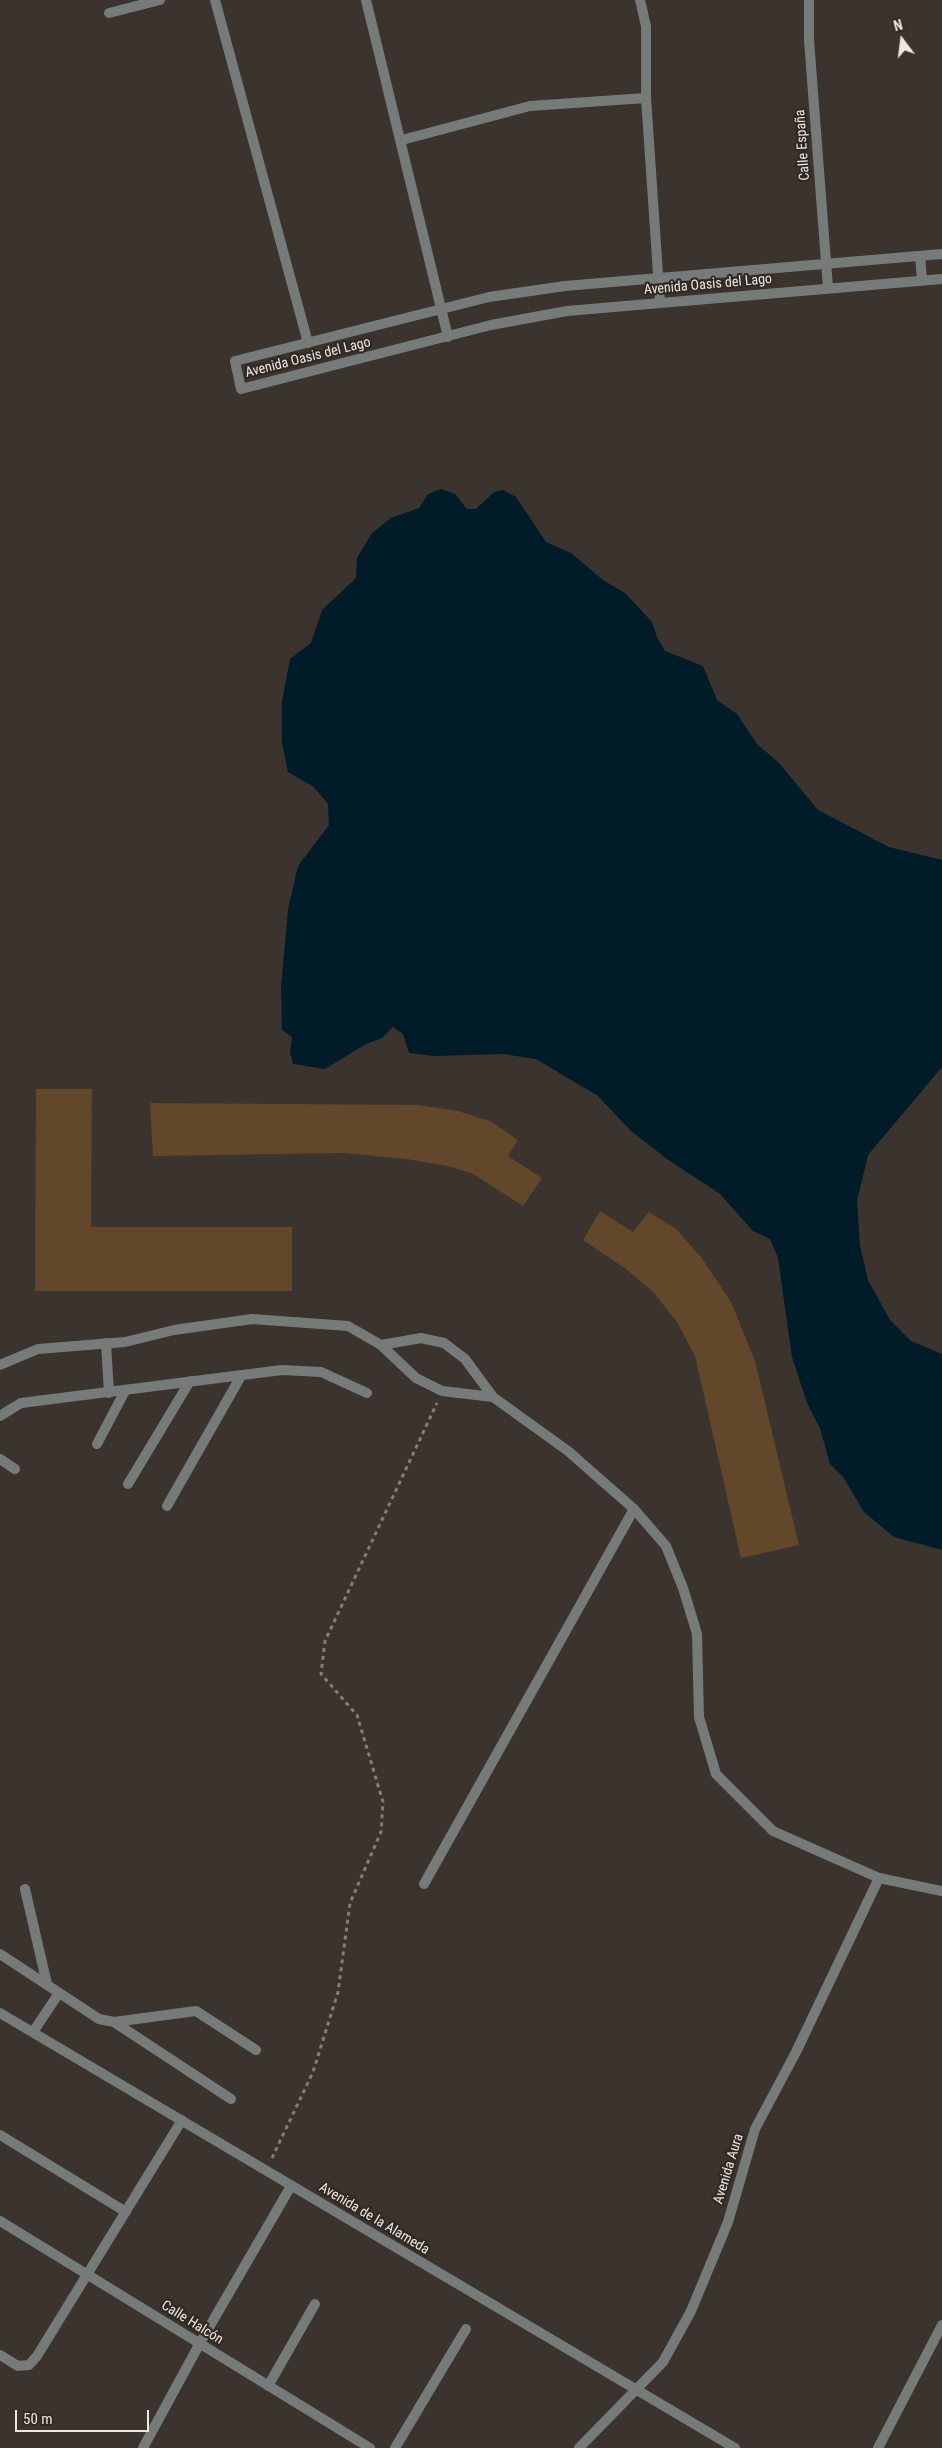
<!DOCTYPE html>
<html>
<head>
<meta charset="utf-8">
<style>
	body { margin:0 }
	#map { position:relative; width:942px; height:2448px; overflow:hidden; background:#3a332e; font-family:"Roboto Condensed",sans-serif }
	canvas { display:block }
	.north { position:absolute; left:877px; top:15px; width:50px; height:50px; -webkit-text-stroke:4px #302924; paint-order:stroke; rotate:345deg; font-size:14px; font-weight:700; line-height:20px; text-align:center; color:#ede8e5 }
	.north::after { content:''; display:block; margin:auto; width:18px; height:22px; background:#ede8e5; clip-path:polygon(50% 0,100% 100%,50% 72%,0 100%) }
	.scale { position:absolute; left:15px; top:2410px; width:134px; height:22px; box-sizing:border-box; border:2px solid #ede8e5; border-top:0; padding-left:6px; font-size:15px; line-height:18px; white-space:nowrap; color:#ede8e5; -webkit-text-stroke:4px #302924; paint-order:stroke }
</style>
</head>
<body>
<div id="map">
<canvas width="942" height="2448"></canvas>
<div class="north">N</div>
<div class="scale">50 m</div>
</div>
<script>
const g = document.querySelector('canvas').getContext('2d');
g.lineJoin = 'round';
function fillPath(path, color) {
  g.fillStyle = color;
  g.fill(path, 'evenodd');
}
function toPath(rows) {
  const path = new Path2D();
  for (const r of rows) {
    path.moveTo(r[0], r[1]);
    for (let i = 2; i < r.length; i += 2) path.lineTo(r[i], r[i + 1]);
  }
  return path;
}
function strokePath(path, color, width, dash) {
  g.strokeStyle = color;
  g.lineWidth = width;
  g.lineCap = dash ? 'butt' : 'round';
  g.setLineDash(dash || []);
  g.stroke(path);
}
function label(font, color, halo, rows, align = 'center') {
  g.font = font + ' "Roboto Condensed",sans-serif';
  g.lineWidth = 4.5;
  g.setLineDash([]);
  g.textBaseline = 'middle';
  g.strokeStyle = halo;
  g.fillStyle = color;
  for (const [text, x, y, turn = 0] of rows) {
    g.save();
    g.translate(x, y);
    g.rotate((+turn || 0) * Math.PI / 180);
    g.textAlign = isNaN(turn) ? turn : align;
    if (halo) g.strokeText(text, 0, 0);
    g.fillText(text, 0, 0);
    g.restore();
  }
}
const water = toPath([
	[441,489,455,494,467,509,476,509,494,492,503,490,516,497,546,542,571,553,603,580,625,593,652,622,657,637,665,651,703,666,717,700,737,714,757,744,779,763,818,810,889,847,942,860,942,1067,868,1155,857,1201,860,1246,868,1280,890,1320,911,1341,942,1354,942,1550,894,1537,864,1512,844,1478,830,1464,820,1428,807,1403,792,1357,778,1258,770,1239,753,1231,720,1194,667,1159,631,1131,598,1096,536,1059,503,1054,434,1056,409,1053,403,1034,393,1027,382,1038,366,1044,325,1069,293,1064,290,1052,292,1037,282,1030,281,988,288,909,298,866,329,825,328,804,314,787,288,772,282,743,282,701,290,659,311,643,322,610,356,578,357,558,372,533,391,518,419,508,428,494]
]);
const building = toPath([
	[36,1089,92,1089,91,1227,292,1227,292,1291,35,1291],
	[150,1103,418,1105,458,1111,490,1121,518,1140,508,1156,542,1178,523,1206,473,1174,448,1166,406,1159,344,1153,153,1156],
	[600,1211,633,1232,649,1212,676,1229,701,1257,731,1302,755,1361,799,1545,741,1558,695,1356,677,1322,653,1292,626,1269,583,1240]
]);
const path = toPath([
	[272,2158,313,2072,338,1992,350,1903,381,1832,383,1802,357,1715,321,1674,325,1641,437,1403]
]);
const lane = toPath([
	[106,1343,109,1393],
	[0,1416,21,1403,282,1370,321,1372,367,1393],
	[97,1444,125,1391],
	[0,1459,15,1469],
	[128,1484,190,1381],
	[167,1506,241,1376],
	[424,1884,634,1509],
	[25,1889,47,1984],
	[0,1954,99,2019,114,2022,196,2011,256,2050],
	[114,2022,231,2099],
	[33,2032,59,1993]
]);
const street = toPath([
	[215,0,308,343],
	[366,0,448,337],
	[640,0,646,26,646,98,660,303],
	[809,0,809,40,828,288],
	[109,13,160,0],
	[402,140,530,106,646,98],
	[942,254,565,286,489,297,235,361,241,389,491,325,567,311,942,279],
	[920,256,922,280],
	[381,1345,421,1338,444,1343,465,1359,493,1397,568,1451,634,1509,666,1546,683,1588,697,1634,699,1717,716,1774,773,1831,879,1878,942,1891],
	[0,1365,38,1349,125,1342,174,1330,252,1319,348,1326,381,1345,416,1378,442,1391,493,1397],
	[0,2013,735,2448],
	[0,2135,126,2212],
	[0,2221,370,2448],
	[0,2355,18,2366,29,2365,37,2356,182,2120],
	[268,2386,315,2304],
	[143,2448,200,2343,291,2186],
	[395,2448,466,2329],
	[579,2448,663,2362,691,2311,728,2222,755,2129,796,2052,879,1878],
	[878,2448,942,2325]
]);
const streetNames = [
	["Calle España",803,145,-94],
	["Avenida Oasis del Lago",708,285,-5],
	["Avenida Oasis del Lago",308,358,-14],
	["Avenida Aura",729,2169,-73],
	["Avenida de la Alameda",374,2219,31],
	["Calle Halcón",192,2323,32]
];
fillPath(water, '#001c29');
fillPath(building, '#63472a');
strokePath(path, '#847e7a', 3, [4, 4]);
strokePath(lane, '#767b7a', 10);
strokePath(street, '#767b7a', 10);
label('14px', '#ede8e5', '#302924', streetNames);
</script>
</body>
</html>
